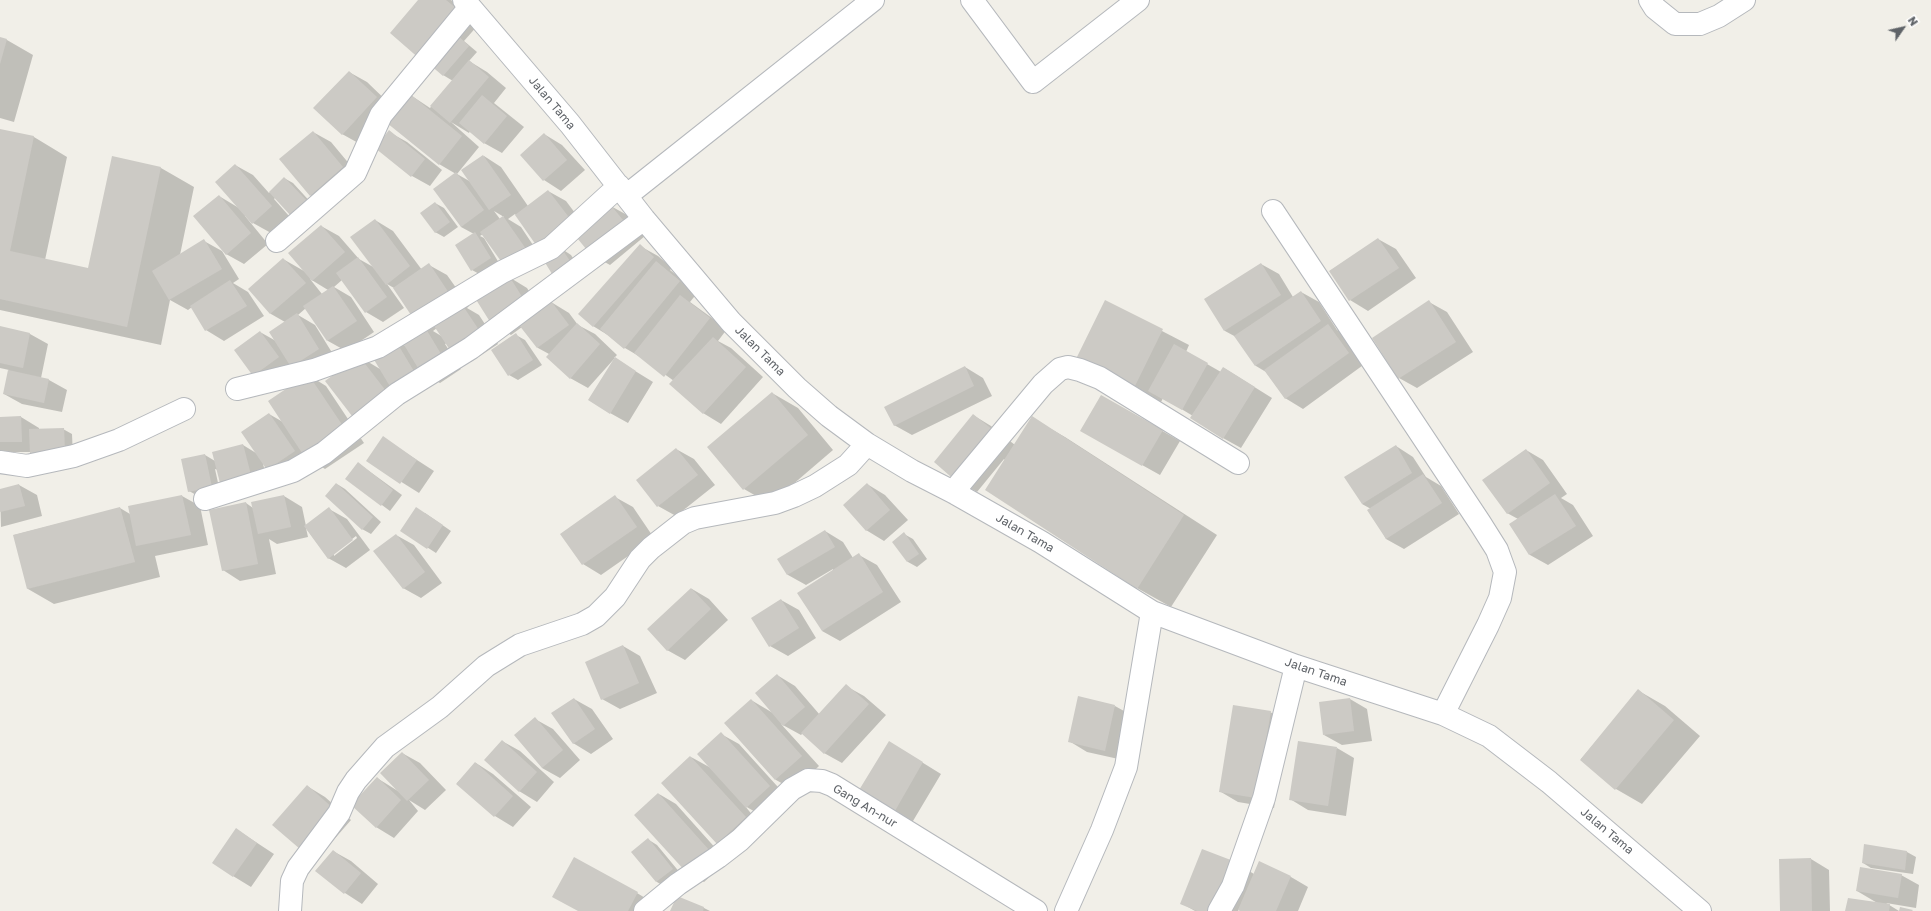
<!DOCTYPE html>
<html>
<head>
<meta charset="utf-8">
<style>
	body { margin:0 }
	#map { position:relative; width:1931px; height:911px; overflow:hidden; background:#f1efe8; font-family:"Golos Text",sans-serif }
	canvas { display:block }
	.north { position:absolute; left:1883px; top:8px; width:40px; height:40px; -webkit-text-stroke:3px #fff; paint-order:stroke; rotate:56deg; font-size:11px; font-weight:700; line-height:16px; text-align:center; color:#5f6368 }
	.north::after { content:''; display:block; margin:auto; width:14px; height:18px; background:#5f6368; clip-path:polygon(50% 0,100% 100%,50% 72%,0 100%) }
</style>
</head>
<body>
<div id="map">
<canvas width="1931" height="911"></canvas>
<div class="north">N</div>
</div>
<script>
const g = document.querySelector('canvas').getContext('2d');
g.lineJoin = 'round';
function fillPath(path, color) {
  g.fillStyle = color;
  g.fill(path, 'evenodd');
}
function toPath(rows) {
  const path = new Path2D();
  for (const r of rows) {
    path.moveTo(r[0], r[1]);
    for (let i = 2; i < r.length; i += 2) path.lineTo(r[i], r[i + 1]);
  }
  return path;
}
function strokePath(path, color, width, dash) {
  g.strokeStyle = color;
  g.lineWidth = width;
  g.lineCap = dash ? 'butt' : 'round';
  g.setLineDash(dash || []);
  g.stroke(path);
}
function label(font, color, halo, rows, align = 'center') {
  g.font = font + ' "Golos Text",sans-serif';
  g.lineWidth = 3;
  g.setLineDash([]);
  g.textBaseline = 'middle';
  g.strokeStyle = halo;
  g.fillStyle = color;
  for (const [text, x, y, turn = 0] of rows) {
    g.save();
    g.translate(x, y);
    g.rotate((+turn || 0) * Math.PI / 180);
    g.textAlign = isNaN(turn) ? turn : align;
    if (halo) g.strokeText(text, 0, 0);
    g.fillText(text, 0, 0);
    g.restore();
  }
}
const shadow = toPath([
	[420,0,451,0,479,24,464,41,477,52,469,61,487,72,506,88,494,103,524,127,502,153,484,143,470,131,469,133,451,122,479,147,457,174,471,182,484,156,501,167,528,206,548,191,566,201,584,225,609,205,627,215,645,236,610,265,592,255,578,238,562,249,571,255,584,275,537,244,515,214,508,219,521,227,543,260,483,234,480,236,484,238,499,263,481,275,472,270,474,234,461,227,456,174,439,164,384,119,360,144,342,134,349,72,367,82,393,107,406,92,430,108,453,81,443,75],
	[494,211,504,217,500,219],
	[0,38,7,40,33,55,14,122,0,118],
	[0,130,34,137,67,157,45,260,89,269,113,158,161,168,194,187,180,255,204,241,222,251,239,279,233,283,248,292,264,316,224,341,206,330,192,307,188,310,170,300,161,345,0,310],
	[313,132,331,142,361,178,328,205,310,195],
	[389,132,407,142,442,170,430,186,412,176,376,148],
	[544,134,562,145,585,170,561,191,544,180,521,155],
	[235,165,253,175,269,193,284,178,293,183,315,207,275,198,274,199,289,216,271,233,253,223,246,215,245,216,268,244,244,264,226,254,219,196,239,208],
	[435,203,444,208,458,227,444,237,435,232],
	[375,220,393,231,422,270,429,265,447,275,469,306,467,308,479,315,498,344,471,362,453,352,447,343,445,344,461,369,440,383,428,376,410,397,371,426,353,415,360,357,380,369,394,340,406,346,424,325,394,288,387,284,404,308,383,322,366,312,342,280,334,287,351,297,374,332,346,351,328,341,306,308,298,315,315,325,336,359,310,376,326,386,364,443,325,469,312,461,285,480,263,464,269,485,215,469,220,492,198,496,189,491,205,455,215,461,243,445,256,453,269,414,283,422,308,375,254,375,260,332,276,341,285,322,271,314,249,289,283,259,304,271,321,226,339,236,359,259,375,268],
	[310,279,328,290,322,294],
	[437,328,443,337,433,331],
	[1378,239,1396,249,1416,278,1368,311,1350,300,1330,271],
	[640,246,658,256,672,268,670,270,698,292,690,302,727,329,718,341,731,348,763,377,721,424,703,413,674,381,642,358,625,348,611,337,593,326],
	[1261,264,1279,274,1293,297,1301,292,1319,302,1337,330,1346,335,1366,363,1303,409,1285,398,1266,372,1256,366,1236,337,1225,331,1205,299],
	[509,277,527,288,541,310,551,302,569,313,578,325,595,334,617,355,614,358,653,382,628,423,610,413,614,359,588,388,570,378,549,354,538,348,522,327,511,335,493,324],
	[1106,302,1189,345,1186,352,1221,372,1224,368,1272,398,1241,448,1223,438,1193,416,1163,398,1160,404,1103,376],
	[1429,302,1447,312,1473,352,1417,388,1399,378],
	[0,327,30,334,48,344,41,378,49,380,67,390,62,412,22,404,4,394,9,370,0,368],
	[516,335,525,340,542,365,518,380,509,375],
	[965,367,983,378,992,396,912,435,894,425],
	[772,393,798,408,833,450,770,504,744,489],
	[1101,396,1180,441,1160,475,1099,441],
	[973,415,991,426,1015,445,1032,418,1065,437,1217,535,1171,607,1137,588,1004,459,977,492,959,482],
	[21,417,39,428,39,430,63,429,72,434,73,457,40,457,31,452,3,452,0,451,0,418],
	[383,438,434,471,419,493,368,461],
	[1396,446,1413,457,1426,477,1441,486,1459,514,1404,549,1386,539,1371,509,1362,504],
	[676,449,694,459,715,485,676,516,658,506],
	[1526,450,1543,460,1567,494,1561,498,1573,505,1593,536,1548,565,1530,555,1511,524,1518,519,1507,513],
	[358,463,402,495,390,511,347,479],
	[337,484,345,489,381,522,371,534,362,529],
	[867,484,885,495,908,520,884,541,866,530],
	[19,485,37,495,42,516,1,527,0,490],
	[182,496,200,506,208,545,155,556,160,577,54,604,28,589,14,535,120,508,130,514],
	[284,496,302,507,306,526,329,509,347,519,370,550,346,568,328,558,306,528,308,537,277,544,269,539,276,574,240,581,223,570,246,503,253,508],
	[356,536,357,538,334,556,334,553],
	[615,497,633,507,654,538,601,575,583,564,562,534],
	[425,513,451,531,436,553,402,531],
	[825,531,843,542,853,558,859,555,877,565,901,602,840,641,822,631,833,569,806,585,788,575,779,559],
	[904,534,913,539,927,559,917,567,908,562,893,542],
	[396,535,414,545,442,583,421,598,403,588],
	[692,589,709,599,728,620,685,660,667,650],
	[781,600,799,610,816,638,788,656,770,646],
	[623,646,640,656,657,693,620,709,602,699],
	[777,675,795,686,820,715,846,686,864,696,886,715,842,763,824,753,803,733,801,735,781,724,819,766,794,790,776,780,725,723,751,700,773,713],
	[1639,691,1665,706,1700,736,1642,804,1616,789,1581,759],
	[574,699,592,709,613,739,591,754,573,743],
	[1350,699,1367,709,1372,741,1342,745,1324,735],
	[1115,706,1133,716,1123,760,1087,752,1069,741],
	[1270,712,1288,722,1274,808,1238,802,1221,792],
	[535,719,553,729,580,760,560,778,542,768],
	[721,734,739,744,787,797,764,817,745,806,763,828,718,843,691,757,711,768],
	[502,741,520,751,554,782,537,802,519,791],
	[1337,748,1354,758,1346,816,1308,810,1290,799],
	[402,753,420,763,446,790,425,810,409,800,418,811,394,838,376,827,377,778,398,791],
	[907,753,941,774,910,826,892,815],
	[476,763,493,774,531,807,513,827,495,816,457,783],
	[307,786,325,797,351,820,318,858],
	[659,794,676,804,727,861,704,882,687,872],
	[236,829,274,854,251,887,233,876],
	[649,840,657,845,681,874,665,887,657,882,633,852],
	[1865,846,1907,852,1916,857,1913,874,1871,868,1863,863],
	[333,851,351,861,378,884,362,904,345,893,317,870],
	[1811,859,1829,870,1830,911,1781,911],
	[1236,863,1254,874,1291,877,1308,887,1298,911,1242,911,1239,909,1238,911,1195,911,1181,903],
	[1901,875,1919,885,1916,908,1886,903,1899,911,1846,911,1879,904,1857,891],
	[637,893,655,904,651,911,579,911],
	[677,897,704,908,710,911,671,911]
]);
const building = toPath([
	[418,0,446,0,462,13,421,60,390,33],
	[456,34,469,46,443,76,429,64],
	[0,37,7,39,0,64],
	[469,60,489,77,450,123,430,106],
	[349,71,377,97,342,135,313,108],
	[405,90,462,136,439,165,382,119],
	[482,95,507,116,484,144,459,123],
	[0,129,34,136,10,251,88,268,112,156,161,167,127,327,0,299],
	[389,130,425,159,411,177,375,148],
	[313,131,343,167,310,196,279,159],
	[544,133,567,160,543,181,520,155],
	[483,155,511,195,489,210,461,170],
	[235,164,272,206,252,224,215,182],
	[456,172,484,210,461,227,433,189],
	[284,177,307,201,291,216,269,192],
	[548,190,571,220,536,245,515,215],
	[219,195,251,233,226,255,193,216],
	[435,202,450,222,435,233,420,213],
	[609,203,627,225,591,255,573,233],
	[503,216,526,249,503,264,480,232],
	[375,219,410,266,386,285,350,237],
	[321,225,345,252,312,281,288,253],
	[475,232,491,258,471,271,455,245],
	[1378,238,1399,268,1349,301,1329,271],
	[204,239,222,269,169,300,152,271],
	[640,244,654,257,593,327,578,314],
	[562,249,576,270,557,282,544,261],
	[358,257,387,297,365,313,336,273],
	[283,258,306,283,270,314,248,289],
	[656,261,680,281,624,349,600,329],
	[429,263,451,296,415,321,393,288],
	[1261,263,1281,295,1224,331,1204,299],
	[509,276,526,303,492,325,475,298],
	[230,280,247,306,205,331,190,306],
	[333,286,357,321,327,341,303,306],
	[1301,291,1321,321,1255,366,1234,336],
	[680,295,710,318,664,377,634,353],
	[1105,300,1163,329,1133,390,1075,361],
	[1429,300,1456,342,1398,379,1372,338],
	[551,301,569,325,537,348,519,325],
	[461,303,481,333,452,353,432,323],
	[297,313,319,349,291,367,269,332],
	[577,323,600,344,570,379,546,357],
	[423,324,444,359,421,373,400,338],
	[1328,324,1349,353,1285,399,1264,370],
	[0,326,30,333,23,368,0,363],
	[260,331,279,357,253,376,234,350],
	[516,333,533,360,508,376,491,350],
	[713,337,746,367,703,414,669,384],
	[394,338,415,373,391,388,370,353],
	[1174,344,1208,363,1182,410,1148,391],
	[359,356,386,391,352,416,325,381],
	[615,357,636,371,610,414,588,400],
	[965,366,974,386,894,426,884,407],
	[1223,367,1255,387,1223,439,1190,418],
	[8,370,49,379,44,403,3,394],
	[308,374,347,432,306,459,268,401],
	[772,392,808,435,743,490,707,447],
	[1101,395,1163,430,1142,466,1080,431],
	[269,413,295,451,267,470,241,432],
	[973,414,998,434,958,483,934,462],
	[21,416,22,442,0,442,0,417],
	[1032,416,1184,515,1137,589,985,490],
	[64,428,65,452,30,453,29,429],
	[383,436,417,460,400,484,366,461],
	[243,444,251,475,220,483,212,452],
	[1396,445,1412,473,1362,504,1344,477],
	[676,448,698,475,657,507,636,480],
	[1526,449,1550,483,1507,514,1482,480],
	[205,454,212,487,188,492,181,459],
	[358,462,393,490,381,506,345,479],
	[1423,474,1442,503,1386,539,1367,510],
	[336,483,373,517,362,530,325,496],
	[867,483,890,510,866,531,843,505],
	[19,484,25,506,0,512,0,489],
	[1555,494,1576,526,1529,555,1509,524],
	[182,495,191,535,136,546,128,506],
	[284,495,291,527,258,534,251,502],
	[615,495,637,527,582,565,560,534],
	[246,502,258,564,222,571,209,510],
	[120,507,135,562,27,589,13,535],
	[329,507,353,540,328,559,304,526],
	[416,507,443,525,427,549,400,531],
	[825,530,835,547,787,575,777,559],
	[904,532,919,554,907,562,892,542],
	[396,534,425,572,403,589,373,551],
	[859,553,883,592,822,631,797,593],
	[691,588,711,609,667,651,647,629],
	[781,599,799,628,769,647,751,618],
	[623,645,639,683,601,700,585,662],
	[777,674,805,707,783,726,755,693],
	[846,684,869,704,824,754,801,733],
	[1638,689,1674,720,1615,790,1580,760],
	[1078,696,1115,705,1105,751,1068,742],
	[574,698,595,729,573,744,551,713],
	[1350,698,1354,731,1323,735,1319,702],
	[751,699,802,756,775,780,724,723],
	[1233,705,1271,711,1256,798,1219,792],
	[535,717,563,750,542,768,514,735],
	[721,732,770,786,746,808,697,754],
	[502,740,537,772,519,792,484,760],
	[889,741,923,762,892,816,856,795],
	[1298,741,1337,747,1328,806,1289,800],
	[402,752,429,780,407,801,380,773],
	[690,756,746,817,717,844,661,783],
	[475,762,513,796,494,817,456,784],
	[377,777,401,800,376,828,351,805],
	[307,785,334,809,300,849,272,825],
	[658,793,710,851,686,872,634,815],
	[236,828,257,843,233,877,212,863],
	[648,838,673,869,656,882,631,852],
	[1864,844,1907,851,1905,870,1862,863],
	[1202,849,1236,862,1216,911,1197,911,1180,904],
	[333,850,361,873,344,894,315,871],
	[574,857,638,892,628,911,578,911,552,897],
	[1811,858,1812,911,1780,911,1779,859],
	[1259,861,1291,876,1276,911,1240,911,1238,910],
	[1860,867,1902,874,1898,898,1856,891],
	[677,896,704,907,703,911,670,911],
	[1848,898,1890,904,1889,911,1845,911],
	[1900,907,1913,910,1912,911,1899,911]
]);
const street = toPath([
	[464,0,570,124,644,219,731,322,797,388,829,416,867,444,912,471,953,492,1041,542,1152,612,1296,666,1443,714,1489,736,1549,782,1700,911],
	[972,0,1033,82,1138,0],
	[1650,0,1655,8,1675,24,1700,24,1719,16,1744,0],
	[626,196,873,0],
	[1273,211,1480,523,1497,550,1505,572,1500,598,1488,625,1443,714],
	[277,241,355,173,381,115,470,7],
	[237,389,314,370,378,347,502,272,551,248,619,186],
	[0,462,27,466,74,456,119,440,184,409],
	[953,492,1043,384,1060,369,1068,367,1080,370,1100,378,1238,463],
	[205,499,293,471,324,453,397,394,471,348,644,219],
	[290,911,292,881,298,868,339,813,348,792,356,780,385,747,440,707,486,666,520,645,582,624,596,616,615,597,640,559,651,548,683,523,695,518,775,503,794,496,815,486,848,465,867,444],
	[645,911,678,884,718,857,740,840,792,789,808,780,822,781,832,785,1036,911],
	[1066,911,1102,830,1126,767,1152,612],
	[1219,911,1233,886,1264,798,1296,666]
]);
const streetNames = [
	["Jalan Tama",552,103,50],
	["Jalan Tama",760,351,45],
	["Jalan Tama",1025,533,30],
	["Jalan Tama",1316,672,19],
	["Gang An-nur",865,806,31],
	["Jalan Tama",1607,831,40]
];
fillPath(shadow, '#0003');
fillPath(building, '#cccac5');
strokePath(street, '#b5b8bc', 24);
strokePath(street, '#fff', 22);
label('12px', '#5f6368', '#fff', streetNames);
</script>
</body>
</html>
